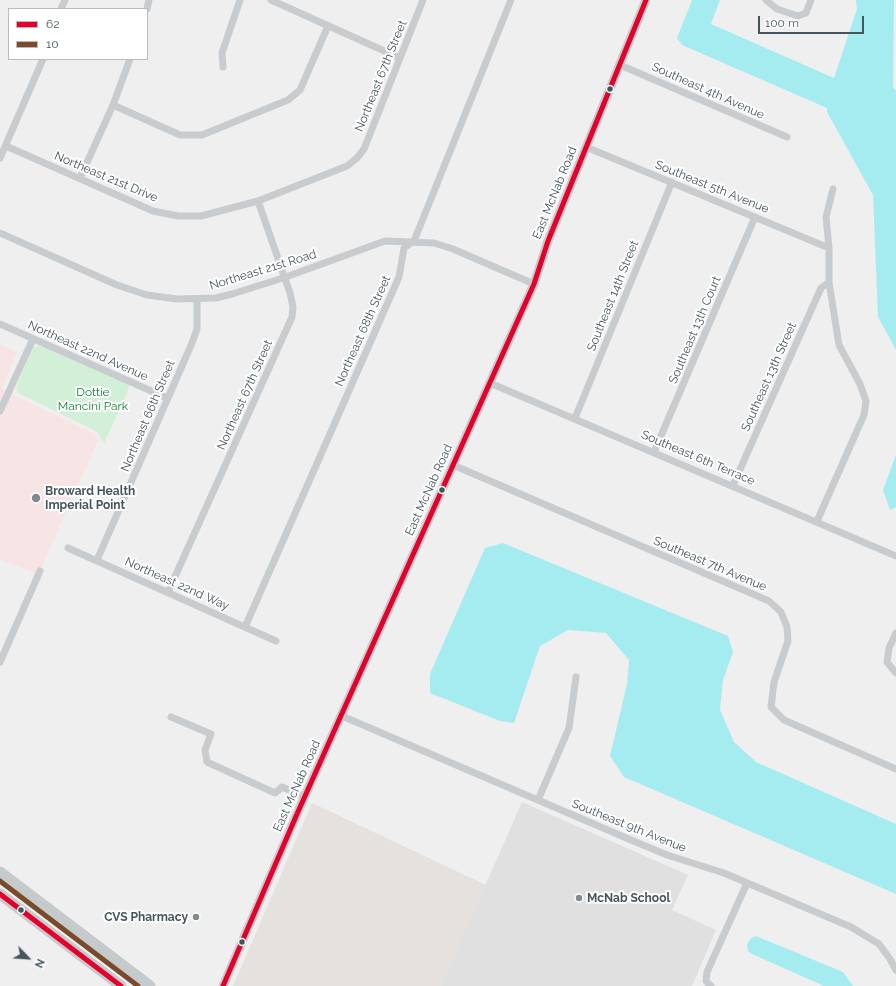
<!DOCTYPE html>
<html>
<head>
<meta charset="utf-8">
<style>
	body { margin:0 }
	#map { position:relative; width:896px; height:986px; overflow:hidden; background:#f0efef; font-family:Raleway,sans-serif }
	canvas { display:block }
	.legend { position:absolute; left:8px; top:8px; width:140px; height:52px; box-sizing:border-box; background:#fff; border:1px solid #b5bbbe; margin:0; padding:5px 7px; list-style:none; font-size:12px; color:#45555c }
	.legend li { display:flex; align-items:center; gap:8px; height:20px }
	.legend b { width:20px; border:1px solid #b5bbbe }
	.north { position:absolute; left:8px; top:938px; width:40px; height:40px; -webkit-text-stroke:3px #fff; paint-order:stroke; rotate:115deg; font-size:11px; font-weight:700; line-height:16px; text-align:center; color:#45555c }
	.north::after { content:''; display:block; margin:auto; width:14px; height:18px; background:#45555c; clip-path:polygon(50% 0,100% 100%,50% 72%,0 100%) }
	.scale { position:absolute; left:758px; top:16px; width:106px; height:18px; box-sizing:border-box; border:2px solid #45555c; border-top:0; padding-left:5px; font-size:12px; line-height:14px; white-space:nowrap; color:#45555c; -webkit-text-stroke:3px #fff; paint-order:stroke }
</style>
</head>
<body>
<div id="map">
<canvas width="896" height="986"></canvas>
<ul class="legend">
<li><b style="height:5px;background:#e4002b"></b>62</li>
<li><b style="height:5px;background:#7a4b2a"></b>10</li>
</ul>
<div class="north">N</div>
<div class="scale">100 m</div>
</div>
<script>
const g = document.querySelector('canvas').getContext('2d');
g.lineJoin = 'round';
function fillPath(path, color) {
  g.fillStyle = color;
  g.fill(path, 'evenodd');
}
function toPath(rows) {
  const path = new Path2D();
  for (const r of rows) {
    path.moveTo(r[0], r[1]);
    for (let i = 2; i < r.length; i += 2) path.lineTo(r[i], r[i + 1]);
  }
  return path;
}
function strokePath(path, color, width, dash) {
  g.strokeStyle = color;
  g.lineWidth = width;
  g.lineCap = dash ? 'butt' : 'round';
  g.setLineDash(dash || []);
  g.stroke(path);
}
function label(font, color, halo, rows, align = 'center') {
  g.font = font + ' Raleway,sans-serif';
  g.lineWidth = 4;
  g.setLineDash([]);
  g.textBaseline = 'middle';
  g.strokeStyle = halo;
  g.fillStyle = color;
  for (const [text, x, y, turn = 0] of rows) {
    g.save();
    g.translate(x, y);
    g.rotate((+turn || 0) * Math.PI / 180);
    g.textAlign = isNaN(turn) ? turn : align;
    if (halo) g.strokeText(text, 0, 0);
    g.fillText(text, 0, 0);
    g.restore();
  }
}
const commercial = toPath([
	[312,803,486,885,441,986,233,986]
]);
const education = toPath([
	[522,802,688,875,672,910,716,930,692,986,441,986]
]);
const medical = toPath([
	[0,344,17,352,2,389,93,433,99,438,38,575,0,559]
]);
const green = toPath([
	[40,345,129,385,127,394,104,443,96,431,18,393,16,387,33,347]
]);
const water = toPath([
	[692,0,720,0,711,24,834,78,857,9,856,0,894,0,893,87,896,91,896,350,878,317,873,195,827,112,827,108,682,45,677,38],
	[896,455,896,507,890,510,883,490],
	[503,543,728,636,733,652,723,680,720,710,734,742,756,762,896,824,896,894,624,777,610,756,627,684,629,660,606,633,568,630,540,646,514,723,500,721,430,693,430,674,485,548],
	[756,936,843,972,853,986,824,986,752,954,748,951,747,945,750,939]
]);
const minor = toPath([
	[271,0,400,58],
	[766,0,777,9,798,16,806,13,811,0],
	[61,9,65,0],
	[147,9,149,0],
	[620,65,787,137],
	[223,67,222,53,240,0],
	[113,105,180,135,202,135,288,100,300,90,328,26],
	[6,146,153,211,178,216,201,216,258,201,347,166,357,158,364,149,423,0],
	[586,147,829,248],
	[0,158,43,59],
	[80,178,113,105,130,59],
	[0,233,117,285,147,295,177,299,216,298,232,294,283,278,385,241,434,243,453,249,534,284],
	[0,324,167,398],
	[490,383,896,556],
	[0,411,33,339],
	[575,418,672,182],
	[654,452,755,217],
	[453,465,769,601,781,612,787,627,788,641,774,682,771,707,784,720,896,769],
	[733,485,821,288,829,282],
	[817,521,864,415,866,401,860,384,839,345,829,282,829,248,826,217,833,189],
	[68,548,276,641],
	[97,560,192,343,197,329,197,299],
	[168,592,292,317,293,307,290,293,258,201],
	[245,627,399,277,404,248,414,241,511,0],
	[896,633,889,648,887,662,896,673],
	[0,662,40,571],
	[342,716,624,837,667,855,724,873,851,927,879,944,890,959,896,970],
	[171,717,211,734,205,750,207,762,275,793,282,787,305,797],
	[538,800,569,728,576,677],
	[711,986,706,981,707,972,747,883]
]);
const tertiary = toPath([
	[223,986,297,814,534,284,548,241,646,0]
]);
const primary = toPath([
	[0,872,150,986],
	[0,894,121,986]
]);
const bus1 = toPath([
	[0,894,121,986],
	[223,986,297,814,534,284,548,241,646,0]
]);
const bus2 = toPath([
	[0,881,138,986]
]);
const markers = [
	[610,89,3.5,"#45555c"],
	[442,490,3.5,"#45555c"],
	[36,498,5,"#818b8f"],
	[579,898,4,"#818b8f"],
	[21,910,3.5,"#45555c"],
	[196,917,4,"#818b8f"],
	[242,942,3.5,"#45555c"]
];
const streetNames = [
	["Northeast 67th Street",381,76,-68],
	["Southeast 4th Avenue",708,91,24],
	["Northeast 21st Drive",106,177,23],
	["Southeast 5th Avenue",712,187,22],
	["East McNab Road",555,193,-68],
	["Northeast 21st Road",263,270,-17],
	["Southeast 14th Street",613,296,-68],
	["Southeast 13th Court",695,330,-67],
	["Northeast 68th Street",363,331,-66],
	["Northeast 22nd Avenue",88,351,24],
	["Southeast 13th Street",769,377,-66],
	["Northeast 67th Street",245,395,-66],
	["Northeast 66th Street",148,416,-67],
	["Southeast 6th Terrace",698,458,23],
	["East McNab Road",429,490,-66],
	["Southeast 7th Avenue",710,564,23],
	["Northeast 22nd Way",177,584,24],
	["East McNab Road",297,786,-66],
	["Southeast 9th Avenue",629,826,22]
];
const parkNames = [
	["Dottie",93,392],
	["Mancini Park",93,406]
];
const poiNames = [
	["Broward Health",45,491],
	["Imperial Point",45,505],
	["McNab School",587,898],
	["CVS Pharmacy",188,917,"right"]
];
fillPath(commercial, '#e5e1dc');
fillPath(education, '#e1e0e1');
fillPath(medical, '#f7e5e6');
fillPath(green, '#d2f0d8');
fillPath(water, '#a5ecf0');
strokePath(minor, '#c8ccce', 7);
strokePath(tertiary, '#c8ccce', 9);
strokePath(primary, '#c5cacc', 11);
strokePath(bus1, '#e4002b', 5);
strokePath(bus2, '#7a4b2a', 5);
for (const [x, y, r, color] of markers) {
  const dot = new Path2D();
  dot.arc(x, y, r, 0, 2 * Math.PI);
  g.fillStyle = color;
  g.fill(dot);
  strokePath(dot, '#fff', 1.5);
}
label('12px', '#45555c', '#fff', streetNames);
label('12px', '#128137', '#fff', parkNames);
label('bold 12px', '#45555c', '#fff', poiNames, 'left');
</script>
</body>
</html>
